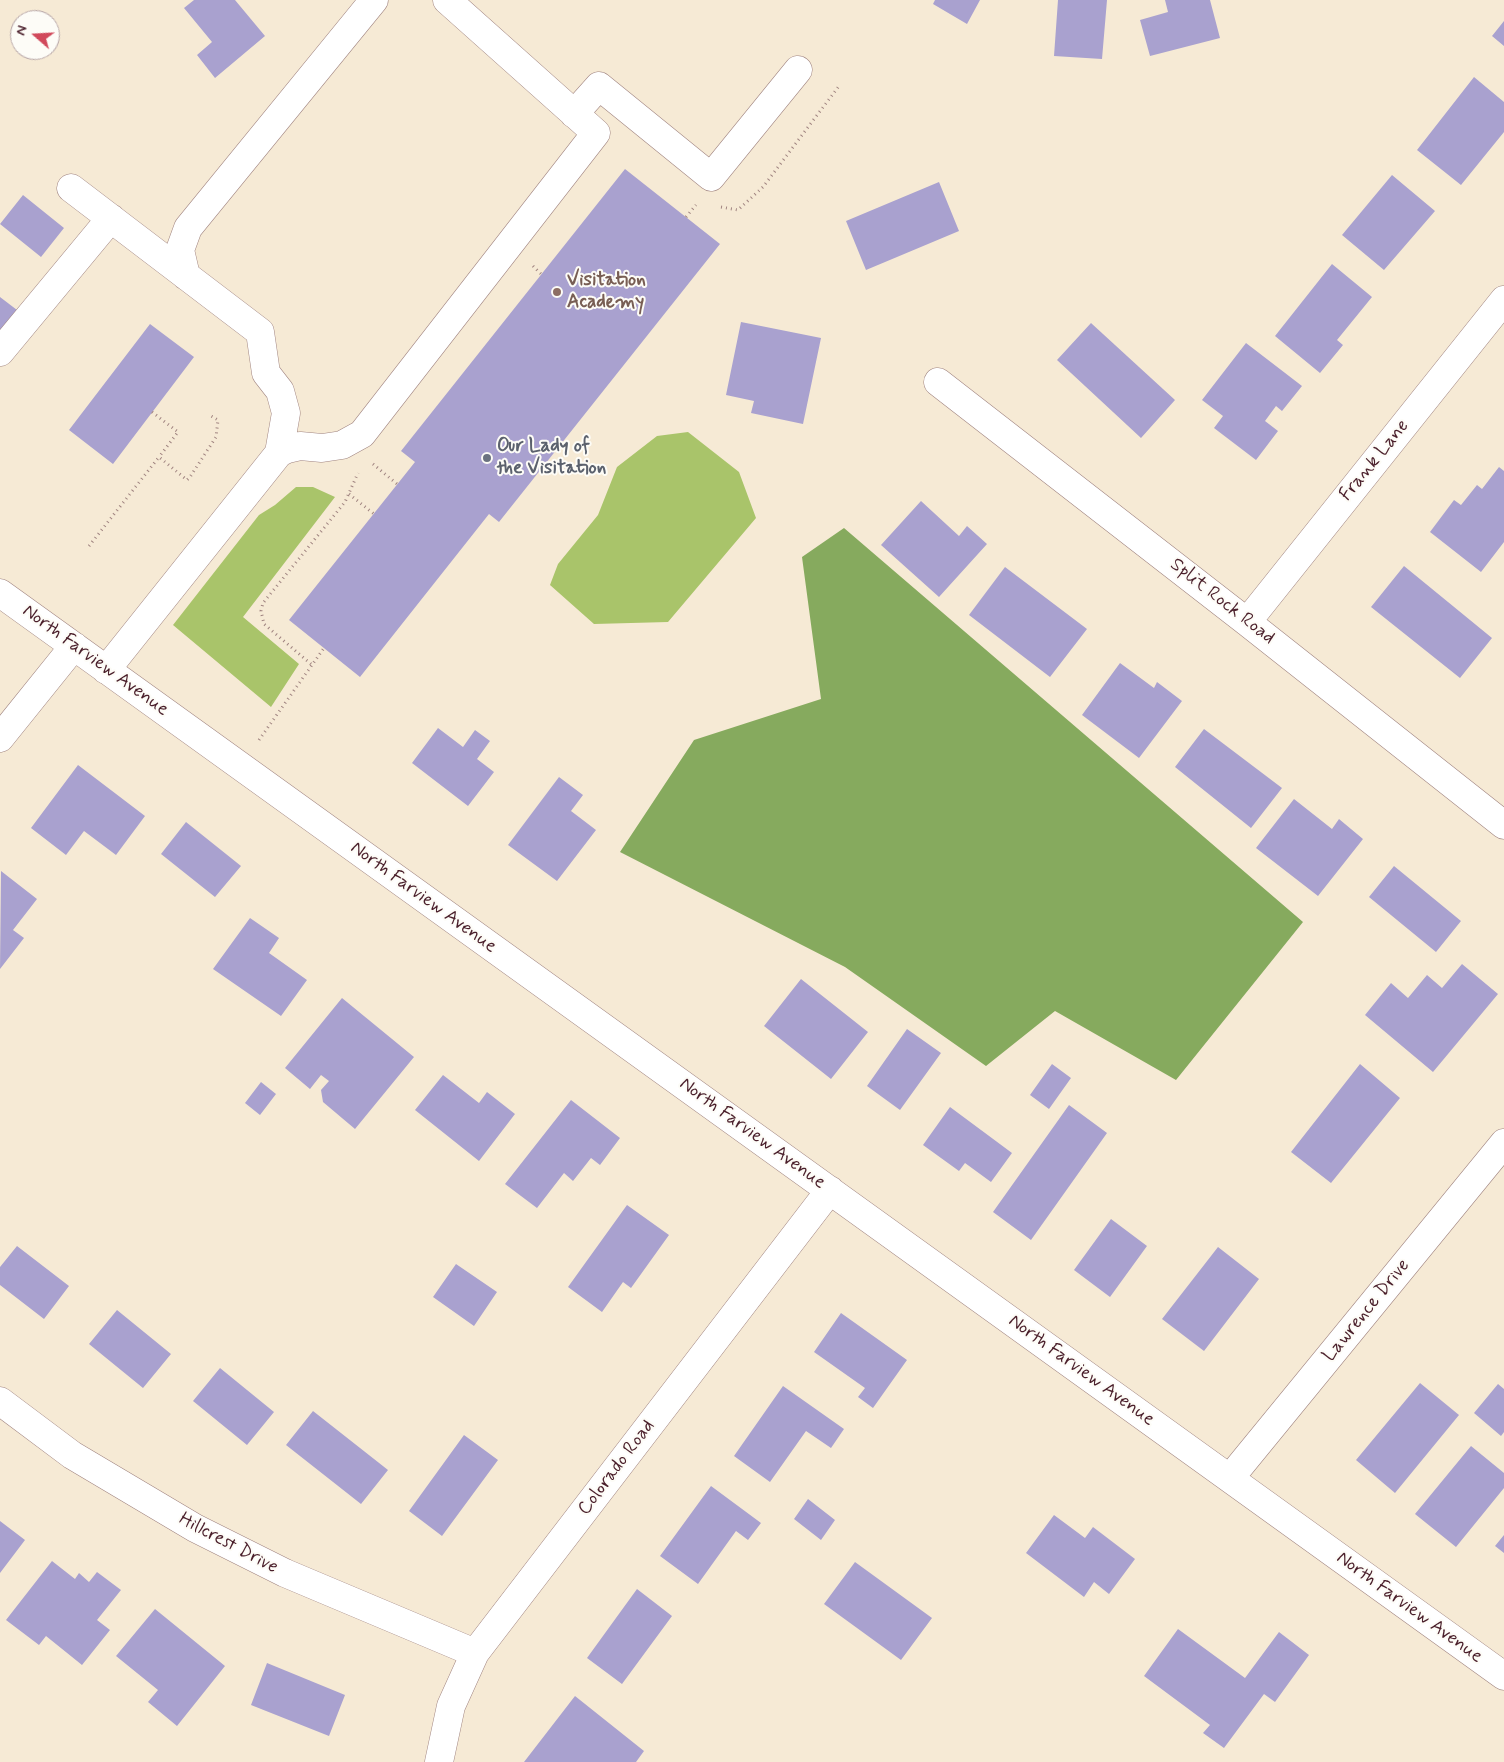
<!DOCTYPE html>
<html>
<head>
<meta charset="utf-8">
<style>
	body { margin:0 }
	#map { position:relative; width:1504px; height:1762px; overflow:hidden; background:#f6ead5; font-family:Mynerve,sans-serif }
	canvas { display:block }
	.north { position:absolute; left:10px; top:10px; width:50px; height:50px; box-sizing:border-box; background:#fdfcf7; border:1px solid #b5a4a5; border-radius:50%; rotate:289deg; font-size:14px; font-weight:700; line-height:20px; text-align:center; color:#4a1f2b }
	.north::after { content:''; display:block; margin:auto; width:18px; height:22px; background:#d1495b; clip-path:polygon(50% 0,100% 100%,50% 72%,0 100%) }
</style>
</head>
<body>
<div id="map">
<canvas width="1504" height="1762"></canvas>
<div class="north">N</div>
</div>
<script>
const g = document.querySelector('canvas').getContext('2d');
g.lineJoin = 'round';
function fillPath(path, color) {
  g.fillStyle = color;
  g.fill(path, 'evenodd');
}
function toPath(rows) {
  const path = new Path2D();
  for (const r of rows) {
    path.moveTo(r[0], r[1]);
    for (let i = 2; i < r.length; i += 2) path.lineTo(r[i], r[i + 1]);
  }
  return path;
}
function strokePath(path, color, width, dash) {
  g.strokeStyle = color;
  g.lineWidth = width;
  g.lineCap = dash ? 'butt' : 'round';
  g.setLineDash(dash || []);
  g.stroke(path);
}
function label(font, color, halo, rows, align = 'center') {
  g.font = font + ' Mynerve,sans-serif';
  g.lineWidth = 4;
  g.setLineDash([]);
  g.textBaseline = 'middle';
  g.strokeStyle = halo;
  g.fillStyle = color;
  for (const [text, x, y, turn = 0] of rows) {
    g.save();
    g.translate(x, y);
    g.rotate((+turn || 0) * Math.PI / 180);
    g.textAlign = isNaN(turn) ? turn : align;
    if (halo) g.strokeText(text, 0, 0);
    g.fillText(text, 0, 0);
    g.restore();
  }
}
const green = toPath([
	[688,432,739,472,756,518,668,622,594,624,550,585,558,564,598,515,617,467,657,436],
	[296,487,313,487,335,497,243,617,299,664,271,707,173,625,259,515,275,505]
]);
const forest = toPath([
	[844,528,1303,922,1176,1080,1055,1011,986,1066,845,967,620,852,694,740,821,699,802,557]
]);
const building = toPath([
	[194,0,235,0,265,36,215,78,197,55,212,42,184,8],
	[935,0,980,0,967,24,933,4],
	[1058,0,1107,0,1102,59,1054,56],
	[1165,0,1210,0,1220,38,1150,56,1140,20,1168,12],
	[1504,21,1504,46,1492,36],
	[1474,77,1504,102,1504,132,1461,185,1417,150],
	[625,169,720,244,499,522,489,514,360,677,289,620,415,462,401,451],
	[1392,175,1435,211,1384,270,1342,235],
	[939,182,959,231,866,270,846,221],
	[23,195,64,228,41,257,0,224],
	[1332,264,1372,297,1337,340,1343,345,1320,373,1275,336],
	[0,297,17,310,0,331],
	[741,322,821,338,803,424,751,413,754,401,726,395],
	[1091,323,1175,400,1141,438,1057,360],
	[150,324,194,357,113,464,69,430],
	[1246,343,1302,386,1282,411,1276,406,1265,421,1278,431,1256,460,1214,428,1223,416,1202,400],
	[1499,467,1504,471,1504,542,1481,572,1430,532,1454,500,1461,505,1477,485,1482,489],
	[921,501,959,536,967,526,987,544,939,597,881,545],
	[1404,566,1492,638,1460,678,1371,607],
	[1005,567,1087,629,1050,677,969,615],
	[1120,663,1154,688,1157,682,1182,701,1139,758,1082,715],
	[438,728,463,747,475,730,490,741,477,759,494,772,468,806,412,763],
	[1204,729,1282,788,1251,828,1175,767],
	[78,765,145,816,116,855,84,831,66,855,31,828],
	[559,777,583,795,571,811,596,830,557,881,508,845],
	[1294,799,1332,829,1339,819,1363,839,1318,896,1256,848],
	[186,822,241,866,215,897,161,854],
	[1394,866,1461,921,1436,952,1369,897],
	[1,871,37,899,13,930,24,938,0,969],
	[250,918,279,938,269,953,307,980,281,1016,213,969],
	[1462,964,1498,994,1433,1072,1365,1015,1391,983,1408,998,1427,975,1442,988],
	[801,979,868,1032,831,1079,764,1026],
	[342,998,414,1057,355,1129,323,1102,321,1090,329,1081,321,1075,310,1089,285,1068],
	[907,1029,941,1053,900,1110,867,1086],
	[1052,1064,1071,1078,1049,1109,1030,1095],
	[1360,1064,1400,1098,1331,1183,1291,1152],
	[443,1075,479,1103,487,1092,515,1114,479,1161,415,1110],
	[261,1082,276,1094,260,1115,245,1103],
	[571,1100,620,1138,600,1165,591,1158,573,1181,564,1173,537,1208,505,1184],
	[1069,1105,1107,1133,1031,1240,993,1212],
	[950,1107,1012,1153,991,1182,965,1163,959,1171,923,1145],
	[627,1205,669,1235,631,1288,623,1282,602,1312,568,1287],
	[1111,1219,1147,1246,1110,1297,1074,1270],
	[17,1246,69,1286,44,1319,0,1285,0,1267],
	[1218,1247,1259,1279,1204,1351,1162,1319],
	[456,1264,497,1292,474,1326,433,1297],
	[117,1310,171,1354,143,1388,89,1344],
	[841,1313,907,1360,873,1408,858,1397,865,1388,814,1352],
	[220,1368,274,1412,247,1445,193,1401],
	[1420,1383,1459,1415,1395,1493,1356,1460],
	[1498,1384,1504,1389,1504,1432,1501,1436,1474,1413],
	[783,1386,844,1429,831,1448,806,1431,770,1482,734,1456],
	[313,1411,388,1470,361,1504,286,1445],
	[464,1435,498,1460,442,1536,409,1511],
	[1471,1446,1504,1473,1504,1488,1456,1547,1415,1514],
	[711,1486,761,1523,748,1540,736,1531,698,1584,660,1556],
	[808,1499,835,1520,821,1540,794,1519],
	[1054,1515,1085,1538,1093,1527,1135,1559,1109,1594,1094,1582,1084,1597,1026,1553],
	[0,1521,25,1540,0,1573],
	[1504,1535,1504,1553,1495,1546],
	[52,1561,75,1579,79,1573,89,1582,97,1572,121,1590,97,1620,110,1630,82,1665,46,1636,39,1645,6,1620],
	[855,1562,932,1618,901,1660,824,1604],
	[637,1589,672,1616,622,1684,587,1658],
	[155,1609,225,1666,177,1726,148,1702,158,1690,116,1656],
	[1178,1629,1245,1678,1279,1632,1309,1655,1275,1702,1264,1694,1224,1748,1203,1733,1210,1725,1144,1676],
	[267,1663,345,1695,329,1736,251,1705],
	[575,1696,644,1751,636,1762,524,1762]
]);
const path = toPath([
	[721,207,738,210,763,187,839,86],
	[686,217,696,205],
	[533,266,541,274],
	[152,412,178,432,159,457],
	[373,464,397,484],
	[349,494,374,514],
	[89,546,159,457,187,480,190,477,216,437,218,420,211,416],
	[311,664,264,624,261,611,263,603,345,502,358,473],
	[259,740,324,648]
]);
const minor = toPath([
	[574,114,599,86,711,177,798,70],
	[71,188,260,332,266,373,280,391,286,413,279,453],
	[186,276,180,250,188,228,374,0],
	[0,352,111,218],
	[938,382,1247,622,1504,825],
	[0,593,1504,1676],
	[1247,622,1504,300],
	[106,670,279,453,287,449,300,446,322,448,342,445,362,434,596,133,447,0],
	[0,738,74,646],
	[0,1401,72,1455,195,1528,285,1573,475,1653],
	[1230,1478,1504,1143],
	[439,1762,451,1706,475,1653,830,1190]
]);
const markers = [
	[557,292,5,"#8d6e63"],
	[487,458,5,"#6b7280"]
];
const educationNames = [
	["Visitation",567,281],
	["Academy",567,303]
];
const worshipNames = [
	["Our Lady of",497,447],
	["the Visitation",497,469]
];
const streetNames = [
	["Frank Lane",1375,461,-51],
	["Split Rock Road",1222,602,38],
	["North Farview Avenue",95,661,36],
	["North Farview Avenue",423,898,36],
	["North Farview Avenue",752,1134,36],
	["Lawrence Drive",1367,1311,-51],
	["North Farview Avenue",1081,1371,36],
	["Colorado Road",617,1468,-53],
	["Hillcrest Drive",228,1544,28],
	["North Farview Avenue",1409,1608,36]
];
fillPath(green, '#a9c46a');
fillPath(forest, '#86aa5e');
fillPath(building, '#a9a1cf');
strokePath(minor, '#a08480', 29);
strokePath(path, '#a08480', 3, [1, 4]);
strokePath(minor, '#fff', 28);
for (const [x, y, r, color] of markers) {
  const dot = new Path2D();
  dot.arc(x, y, r, 0, 2 * Math.PI);
  g.fillStyle = color;
  g.fill(dot);
  strokePath(dot, '#fdfcf7', 2);
}
label('bold 19px', '#785e54', '#fdfcf7', educationNames, 'left');
label('bold 19px', '#5b616d', '#fdfcf7', worshipNames, 'left');
label('19px', '#4a1f2b', '#fdfcf7', streetNames);
</script>
</body>
</html>
